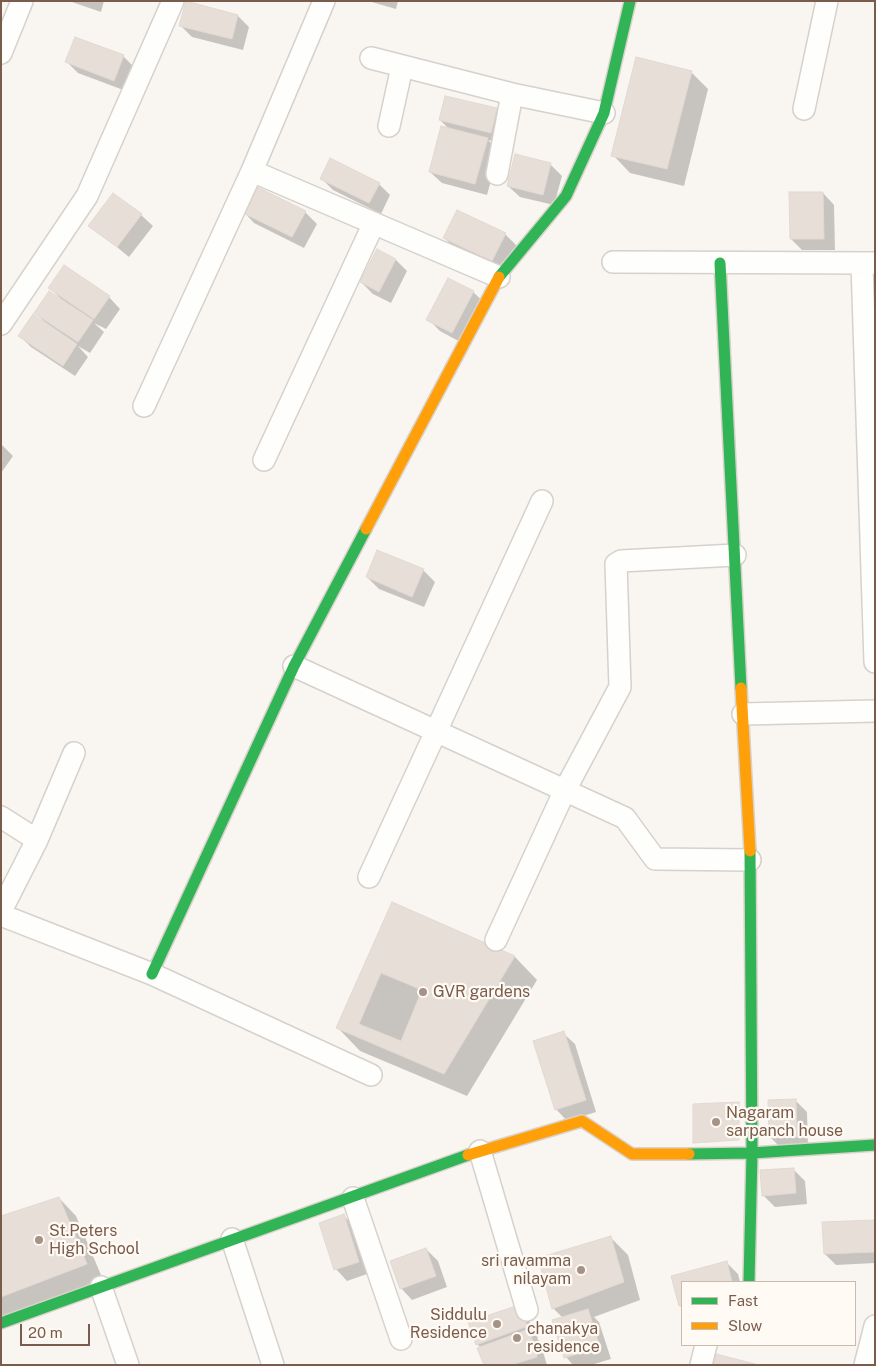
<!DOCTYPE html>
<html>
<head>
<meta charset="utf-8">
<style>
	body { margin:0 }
	#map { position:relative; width:876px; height:1366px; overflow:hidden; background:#f9f5f0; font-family:"Public Sans",sans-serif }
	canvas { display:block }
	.frame { position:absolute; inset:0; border:2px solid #7a5c4d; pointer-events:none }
	.legend { position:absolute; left:681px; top:1281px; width:175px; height:65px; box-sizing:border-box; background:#fffaf3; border:1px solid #cabbb1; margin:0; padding:6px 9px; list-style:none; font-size:15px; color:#7a5c4d }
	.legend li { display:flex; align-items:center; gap:10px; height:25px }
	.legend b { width:25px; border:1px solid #cabbb1 }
	.scale { position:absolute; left:20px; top:1324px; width:70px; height:22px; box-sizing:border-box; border:2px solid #7a5c4d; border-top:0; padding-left:6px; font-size:15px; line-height:18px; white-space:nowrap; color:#7a5c4d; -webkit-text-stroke:4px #fffaf3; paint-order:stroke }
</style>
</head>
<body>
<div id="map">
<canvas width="876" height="1366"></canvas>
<div class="frame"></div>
<ul class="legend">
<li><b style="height:6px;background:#30b455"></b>Fast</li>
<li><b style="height:6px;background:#ff9f0a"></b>Slow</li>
</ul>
<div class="scale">20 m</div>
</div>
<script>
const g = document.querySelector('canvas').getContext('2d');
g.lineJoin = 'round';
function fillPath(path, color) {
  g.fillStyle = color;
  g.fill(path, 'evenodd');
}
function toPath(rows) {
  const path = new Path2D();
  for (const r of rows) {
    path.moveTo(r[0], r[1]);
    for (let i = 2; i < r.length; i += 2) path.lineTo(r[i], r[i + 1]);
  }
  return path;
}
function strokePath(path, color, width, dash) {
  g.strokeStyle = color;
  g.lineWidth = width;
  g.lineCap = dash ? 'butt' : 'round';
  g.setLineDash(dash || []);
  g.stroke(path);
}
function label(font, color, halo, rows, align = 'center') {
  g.font = font + ' "Public Sans",sans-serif';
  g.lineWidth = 4.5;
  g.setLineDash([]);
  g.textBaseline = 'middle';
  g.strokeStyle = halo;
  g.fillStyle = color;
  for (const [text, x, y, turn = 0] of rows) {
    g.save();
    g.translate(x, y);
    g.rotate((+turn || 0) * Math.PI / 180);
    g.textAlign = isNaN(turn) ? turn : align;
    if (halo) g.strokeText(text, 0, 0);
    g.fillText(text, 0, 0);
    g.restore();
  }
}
const shadow = toPath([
	[69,1,104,1,101,12],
	[368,1,398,1,396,9],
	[238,16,249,27,243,50,192,37,181,26],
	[123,56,135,68,126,91,78,73,67,62],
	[691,72,708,89,684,186,630,173,613,155],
	[496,110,508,121,503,144,488,140,499,151,487,195,442,183,430,172,449,129,440,120],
	[550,164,562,176,554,205,520,197,508,186],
	[321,178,379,184,390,195,381,214,333,190],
	[823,193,834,205,835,250,802,250,791,239],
	[243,211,305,212,317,224,304,248,254,223],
	[141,215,153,226,129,257,90,225],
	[505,234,517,246,504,272,456,249,444,238],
	[396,260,407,271,391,303,373,294,361,282],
	[50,288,109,297,120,309,106,329,94,323,104,332,90,353,78,346,88,357,75,376,31,347,20,336,46,323,35,313,61,299],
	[473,292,485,303,464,344,440,331,428,319],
	[1,444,13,456,1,473],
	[423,570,435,582,424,607,379,589,367,577],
	[393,904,515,957,537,980,467,1096,360,1051,338,1028],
	[563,1033,575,1044,596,1112,567,1121,556,1109],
	[795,1100,807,1112,808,1148,782,1149,770,1137],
	[793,1169,805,1181,807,1204,775,1207,763,1195],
	[59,1198,76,1216,104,1282,1,1321,1,1217],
	[344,1216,355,1227,370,1273,347,1281,336,1269],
	[875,1221,875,1263,836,1265,825,1254],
	[610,1237,628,1255,640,1300,594,1317,599,1322,611,1359,591,1365,573,1365,566,1357,563,1318,553,1308],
	[426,1249,438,1261,447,1287,412,1300,401,1288],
	[726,1262,738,1274,740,1282,682,1282,682,1308,680,1306,672,1277],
	[528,1319,538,1338,537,1338,540,1342,547,1365,485,1365,481,1348,477,1344,469,1322]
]);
const building = toPath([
	[186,1,238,15,232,39,179,26,186,1],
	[75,37,124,55,114,81,65,62,75,37],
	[636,57,692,71,667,169,611,156,636,57],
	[445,96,497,108,491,133,439,120,445,96],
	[441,126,488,138,475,184,429,172,441,126],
	[515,154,551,163,543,195,507,186,515,154],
	[330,158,380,183,369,203,320,179,330,158],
	[255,186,306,211,292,237,241,212,255,186],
	[789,192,823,192,824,239,790,239,789,192],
	[113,193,142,214,117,247,88,226,113,193],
	[457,210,506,233,492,261,443,238,457,210],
	[377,249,396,259,379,292,360,282,377,249],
	[64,265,110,296,94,319,48,288,64,265],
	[448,278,474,291,452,333,426,320,448,278],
	[49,291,93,320,78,342,34,313,49,291],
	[33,314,77,344,63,366,18,336,33,314],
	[377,550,424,569,412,597,366,577,377,550],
	[392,902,515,956,444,1074,336,1028,392,902],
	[381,973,422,990,401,1041,359,1024,381,973],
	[564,1031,586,1100,555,1110,533,1041,564,1031],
	[796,1099,797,1137,769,1138,768,1100,796,1099],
	[739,1102,739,1140,693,1143,693,1104,739,1102],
	[794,1168,796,1193,762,1196,760,1170,794,1168],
	[59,1197,87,1264,1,1297,1,1216,59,1197],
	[344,1214,359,1262,334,1270,319,1223,344,1214],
	[875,1220,875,1252,824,1254,822,1222,875,1220],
	[611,1236,624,1282,552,1309,538,1258,611,1236],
	[426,1248,436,1276,400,1289,390,1261,426,1248],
	[727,1261,732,1282,682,1282,682,1306,679,1306,671,1276,727,1261],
	[516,1306,528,1326,476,1345,468,1322,516,1306],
	[588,1309,600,1347,564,1358,552,1320,588,1309],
	[529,1329,537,1357,511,1365,484,1365,477,1348,529,1329],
	[716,1354,759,1365,714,1365,716,1354]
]);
const street = toPath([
	[1,53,22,1],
	[371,58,512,94,604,113],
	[804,109,827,1],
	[389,126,402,67],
	[252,171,499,277],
	[497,174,512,94],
	[613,262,875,263],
	[862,264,875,662],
	[1,324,87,196,173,1],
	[144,406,252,171,324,1],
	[264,460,374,223],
	[294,666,625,818,655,859,750,860],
	[743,714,875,711],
	[1,817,37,840,1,911],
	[37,840,74,753],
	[369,877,542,501],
	[1,915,152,974,371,1075],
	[496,940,565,790,620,687,616,564,621,561,735,555],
	[480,1151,527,1310],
	[353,1198,401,1339],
	[232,1239,273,1365],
	[101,1287,128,1365],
	[701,1365,706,1345],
	[865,1365,875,1326]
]);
const fast = toPath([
	[720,263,741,688],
	[499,277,566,196,604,113,630,1],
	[152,974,294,666,366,529],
	[689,1154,752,1153,875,1145],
	[749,1282,752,1153,750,851],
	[1,1323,468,1155]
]);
const slow = toPath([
	[366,529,499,277],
	[741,688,750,851],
	[468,1155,582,1121,632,1154,689,1154]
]);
const markers = [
	[423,992,5,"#a69286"],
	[716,1122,5,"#a69286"],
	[39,1240,5,"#a69286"],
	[581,1270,5,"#a69286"],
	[497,1324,5,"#a69286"],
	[517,1338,5,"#a69286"]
];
const poiNames = [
	["GVR gardens",433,992],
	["Nagaram",726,1113],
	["sarpanch house",726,1131],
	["St.Peters",49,1231],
	["High School",49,1249],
	["sri ravamma",571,1261,"right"],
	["nilayam",571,1279,"right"],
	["Siddulu",487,1315,"right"],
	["Residence",487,1333,"right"],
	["chanakya",527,1329],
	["residence",527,1347]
];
fillPath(shadow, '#0003');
fillPath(building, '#e6ded7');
strokePath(building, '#e2d8d2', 1);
strokePath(street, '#d7d1cb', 24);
strokePath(fast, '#d9d2cb', 14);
strokePath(slow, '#d9d2cb', 14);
strokePath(street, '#fefefd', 21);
strokePath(fast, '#30b455', 11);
strokePath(slow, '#ff9f0a', 11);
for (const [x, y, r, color] of markers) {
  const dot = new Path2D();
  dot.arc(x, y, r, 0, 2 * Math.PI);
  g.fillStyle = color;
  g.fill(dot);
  strokePath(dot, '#fffaf3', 2);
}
label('16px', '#7a5c4d', '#fffaf3', poiNames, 'left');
</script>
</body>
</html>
